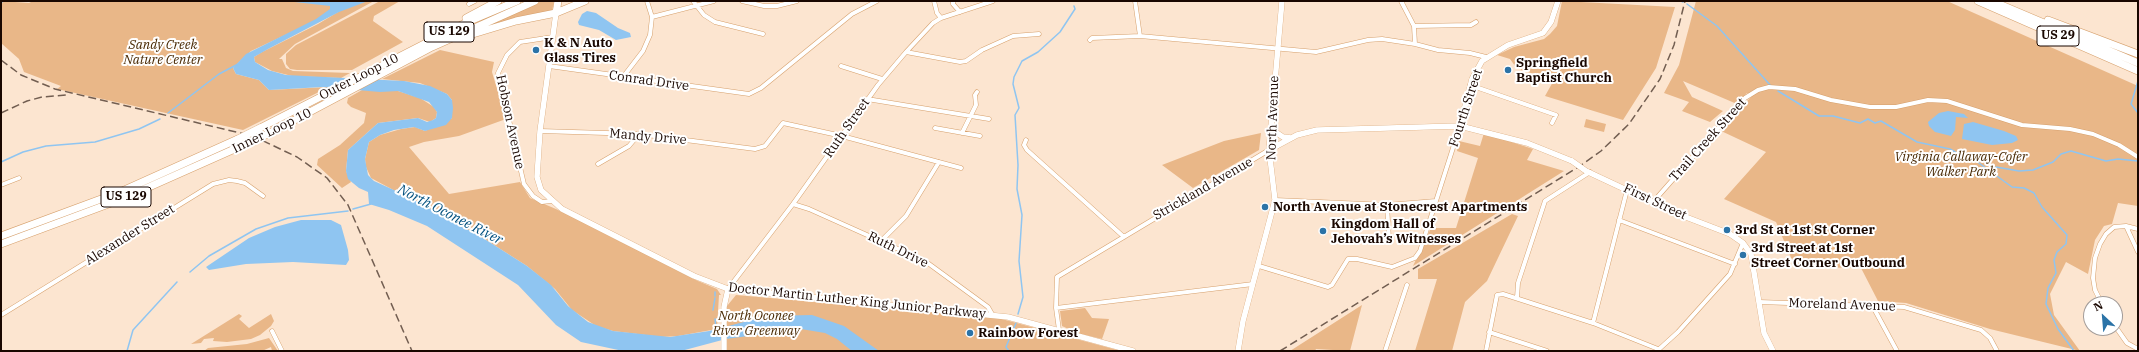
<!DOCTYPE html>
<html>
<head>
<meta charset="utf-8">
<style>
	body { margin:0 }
	#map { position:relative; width:2139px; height:352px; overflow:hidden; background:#fce5d0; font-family:"IBM Plex Serif",serif }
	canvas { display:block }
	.frame { position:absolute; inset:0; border:2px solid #190700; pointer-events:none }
	.north { position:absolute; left:2083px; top:296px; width:40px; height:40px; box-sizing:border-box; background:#fff; border:1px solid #a39c99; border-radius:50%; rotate:334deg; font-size:11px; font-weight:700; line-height:16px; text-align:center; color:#190700 }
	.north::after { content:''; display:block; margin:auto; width:14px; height:18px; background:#2b73a7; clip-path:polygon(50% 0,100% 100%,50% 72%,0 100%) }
</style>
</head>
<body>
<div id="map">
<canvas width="2139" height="352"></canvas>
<div class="frame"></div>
<div class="north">N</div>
</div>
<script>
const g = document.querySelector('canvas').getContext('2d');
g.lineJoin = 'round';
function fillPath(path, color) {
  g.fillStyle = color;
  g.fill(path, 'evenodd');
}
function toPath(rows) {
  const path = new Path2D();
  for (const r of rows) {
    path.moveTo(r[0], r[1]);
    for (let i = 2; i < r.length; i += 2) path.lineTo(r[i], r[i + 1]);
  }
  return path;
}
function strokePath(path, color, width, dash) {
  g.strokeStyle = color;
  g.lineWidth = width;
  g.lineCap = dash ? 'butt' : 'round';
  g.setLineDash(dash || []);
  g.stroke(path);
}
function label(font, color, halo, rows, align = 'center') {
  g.font = font + ' "IBM Plex Serif",serif';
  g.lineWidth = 4;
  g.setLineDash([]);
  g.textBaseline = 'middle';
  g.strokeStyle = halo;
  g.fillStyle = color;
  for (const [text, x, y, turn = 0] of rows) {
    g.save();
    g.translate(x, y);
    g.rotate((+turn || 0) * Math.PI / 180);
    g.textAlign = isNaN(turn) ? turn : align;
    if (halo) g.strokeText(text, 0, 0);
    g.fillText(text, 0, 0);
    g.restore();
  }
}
const green = toPath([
	[1,1,29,3,33,1,286,1,327,4,337,11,251,51,233,68,236,74,259,80,269,90,329,87,243,130,57,89,61,86,24,72,19,59,1,43],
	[344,1,374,1,295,44,279,59,282,59,286,68,293,71,350,73,341,78,292,76,272,71,255,62,254,57,262,52,318,24,348,6],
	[380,1,400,1,374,16,373,21,403,42,352,70,297,70,290,69,286,64,286,54,296,45],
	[540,1,554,1,552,11,485,28,491,21],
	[1562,1,1675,7,1656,68,1623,120,1545,96,1554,80,1521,70,1520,67,1515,66,1510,59,1497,55,1514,47,1544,39,1550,34,1557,26],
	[1696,1,1947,1,2138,86,2138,206,2118,203,2112,224,2104,226,2095,240,2088,274,2066,262,2050,294,2054,315,2080,351,1990,329,1906,303,1878,301,1861,268,1795,267,1776,222,1724,199,1766,152,1719,130,1752,96,1747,93,1737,104,1683,81,1692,97,1723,111,1710,122,1682,111,1689,102,1664,93,1679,65],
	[440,50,494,62,492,72,506,119,459,136,424,142,409,147,449,194,520,182,530,198,556,209,698,281,717,289,721,295,719,295,717,329,678,336,662,337,613,331,596,326,572,310,555,289,527,266,483,238,371,178,366,167,365,159,369,142,380,135,401,129,415,127,425,131,452,118,452,100,447,94,420,83,382,79],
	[362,90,398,91,420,98,434,107,437,112,436,118,430,122,418,118,378,123,348,150,346,171,351,182,342,188,317,165,318,159,340,145,364,123,366,113,351,107,347,103,348,98],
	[1586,119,1606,124,1604,132,1584,127],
	[1261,133,1259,150,1193,188,1162,165,1224,141],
	[1484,133,1533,149,1527,160,1564,171,1413,266,1431,228,1456,228,1478,158,1457,151,1459,141,1480,146],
	[1512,214,1518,216,1487,281,1465,302,1452,351,1415,351,1437,279,1418,279,1418,269],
	[736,295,998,318,1121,351,727,351,727,306],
	[1362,305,1350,351,1316,349,1315,351,1290,351],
	[1085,308,1092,318,1109,319,1102,339,1077,333,1062,326,1060,311],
	[239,314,242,316,239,319,249,328,271,314,274,321,271,326,260,335,251,339,227,342,213,341,214,338,204,339,201,343,191,344],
	[269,338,278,351,272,351,271,347,262,351,204,351,208,348,247,344]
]);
const water = toPath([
	[286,1,368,1,339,12,268,49,254,57,255,62,268,70,286,75,404,81,430,86,447,94,452,100,453,108,452,118,446,125,425,131,414,127,394,130,380,135,369,142,365,159,368,175,374,181,407,196,483,238,527,266,551,285,568,306,588,322,613,331,670,337,709,331,767,316,812,315,844,326,879,351,852,351,837,339,825,333,801,329,726,339,681,351,623,351,581,342,556,325,518,285,427,226,389,210,369,204,368,192,359,188,348,179,346,171,348,150,378,123,418,118,427,122,433,120,436,118,437,112,429,102,398,91,380,92,323,87,269,90,259,80,236,74,233,68,246,54,316,19,330,9,330,6],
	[587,11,596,13,618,28,630,33,631,37,616,40,599,30,579,25,578,22,582,14],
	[1948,111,1964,114,1968,118,1956,117,1955,130,1951,136,1935,132,1929,126,1928,122,1939,113],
	[1973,122,2004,131,2016,136,2018,140,2012,143,1992,145,1962,139,1964,124],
	[301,220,331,220,341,225,348,250,349,260,346,265,293,262,246,264,209,270,206,267,249,238,275,227]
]);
const stream = toPath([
	[1681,1,1683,2],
	[1,3,3,1],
	[1687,4,1717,26,1771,86],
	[2138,81,2131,104,2138,113],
	[1778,91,1819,116,1833,116,1860,123,1868,119,1875,123,1881,121,1917,142,1950,149,1967,159,1972,158,2012,187,2024,188,2034,193,2042,207,2067,235,2066,244,2057,252,2054,260,2056,273,2048,288,2046,304,2058,329,2074,351],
	[168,113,219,74,240,63],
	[1,162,23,152,46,146,95,142,139,129,160,119],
	[1993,173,1996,167,2019,171,2033,170,2053,162,2061,154,2071,151,2106,161,2118,159,2138,161],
	[353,209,371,204],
	[190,272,209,256,256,229,288,218,348,211],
	[715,292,715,296],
	[713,310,715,298],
	[1018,314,1023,297,1019,261,1022,215,1017,189,1018,165,1015,115,1019,108,1013,84,1014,77,1022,61,1038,52,1060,32,1075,9,1074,6],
	[715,319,716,329],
	[127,351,133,330,177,282],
	[1009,351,1006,347,1016,323]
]);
const street = toPath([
	[693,1,704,15,715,22,763,34],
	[742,1,764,6,777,6,797,1],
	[934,1,937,13,941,18],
	[953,1,953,4,960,12],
	[1135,1,1140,36],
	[1401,1,1414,26,1415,44,1438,50,1470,53,1486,57],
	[469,4,475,1],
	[652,17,714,1],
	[1414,26,1471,25,1476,22],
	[1090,40,1092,38,1140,36,1316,52,1368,40,1382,39,1415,44],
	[906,52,960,62,966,61,982,50,1013,36,1039,34],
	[549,66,749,94,761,88,852,14,877,1],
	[841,66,882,79],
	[623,77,643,51,650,35,652,17,647,1],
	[1470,85,1556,115,1552,123],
	[867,99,989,119],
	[935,128,980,136],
	[540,131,639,134,755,149,765,146,783,123,842,136,961,168],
	[962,133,976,105,975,95,977,92],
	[1026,140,1024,145,1027,150,1124,237],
	[598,164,629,146,639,134],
	[1,185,19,178],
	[1275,200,1387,205,1436,201],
	[551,201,542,202,533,196,524,184,498,73,507,55,520,42,553,37],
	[1653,202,1745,98,1758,90,1769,87,1795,89,1831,100,1870,107,1896,107,1928,100,1947,101,2022,125,2070,129,2093,134,2119,145,2138,157],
	[793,204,809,209,925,261,988,307,992,314],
	[1387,205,1389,239],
	[1619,220,1735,264],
	[2126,226,2138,252],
	[881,241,906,216,939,162],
	[1259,266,1328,287,1332,285,1348,259,1357,259,1392,267,1415,258,1420,251,1460,126],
	[728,289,793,204,878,85,906,52,933,23,941,18,993,1],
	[1517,298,1518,283,1545,201,1590,172],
	[1759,302,1904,307,1981,330,1990,338,1997,351],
	[2102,304,2095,290,2093,278,2095,258,2100,244,2106,234,2114,227,2126,226,2138,229],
	[1872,305,1897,351],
	[1056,308,1253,284],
	[1,315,213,184,229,180,237,181,245,183,263,196],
	[1593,323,1627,190],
	[2115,326,2127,343,2138,349],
	[1059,330,1056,308,1057,277,1269,150],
	[272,331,282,351],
	[1489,332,1547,351],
	[1385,351,1407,285],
	[1486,351,1497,295,1503,294,1593,323,1658,349],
	[1657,351,1678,332,1730,274,1743,243]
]);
const secondary = toPath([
	[556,13,540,131,537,177,541,190,562,209,694,276,728,289,1008,317,1133,351],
	[1460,126,1472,79,1482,61,1508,45,1543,33,1551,22,1558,1],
	[1271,129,1283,137,1291,138],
	[1269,150,1297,135,1317,130,1460,126,1527,143,1572,161],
	[1586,171,1678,214,1730,234,1743,243,1751,254,1764,333,1773,351],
	[724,351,724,307,728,289],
	[1238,351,1243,321,1275,200,1269,150,1282,1]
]);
const highway = toPath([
	[1978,1,2138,71],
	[1992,1,2138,63],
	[556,13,558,1],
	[466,18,498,1],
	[2048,20,2138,54],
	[463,37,516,21,556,13,585,1],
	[260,128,465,23,517,1],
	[272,132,432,47,535,1],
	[1,236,120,192,238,139],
	[1,244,122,199,248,143]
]);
const rail = toPath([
	[1,60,21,75,55,89,253,136,297,157,327,178,348,205,412,351],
	[1,113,27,101,42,97,66,95],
	[1280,351,1580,166,1601,151,1629,124,1660,79,1674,45,1685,1]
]);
const secondaryBridge = toPath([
	[1572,161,1586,171]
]);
const highwayBridge = toPath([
	[238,139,260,128],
	[248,143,272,132]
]);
const markers = [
	[536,50,4,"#2b73a7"],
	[1508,70,4,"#2b73a7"],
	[1265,207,4,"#2b73a7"],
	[1727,230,4,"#2b73a7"],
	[1323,231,4,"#2b73a7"],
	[1743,255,4,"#2b73a7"],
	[970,333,4,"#2b73a7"]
];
const shields = [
	[449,32,50],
	[2058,36,42],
	[126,197,50]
];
const shieldNames = [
	["US 129",449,32],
	["US 29",2058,36],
	["US 129",126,197]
];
const poiNames = [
	["K & N Auto",544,43],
	["Glass Tires",544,58],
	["Springfield",1516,63],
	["Baptist Church",1516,78],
	["North Avenue at Stonecrest Apartments",1273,207],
	["Kingdom Hall of",1331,224],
	["Jehovah’s Witnesses",1331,239],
	["3rd St at 1st St Corner",1735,230],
	["3rd Street at 1st",1751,248],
	["Street Corner Outbound",1751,263],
	["Rainbow Forest",978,333]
];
const parkNames = [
	["Sandy Creek",163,45],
	["Nature Center",163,60],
	["Virginia Callaway-Cofer",1961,157],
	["Walker Park",1961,172],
	["North Oconee",756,316],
	["River Greenway",756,331]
];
const streetNames = [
	["Outer Loop 10",359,77,-27],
	["Conrad Drive",649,81,8],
	["Fourth Street",1466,108,-72],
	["North Avenue",1273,118,-88],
	["Hobson Avenue",510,122,78],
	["Ruth Street",847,128,-55],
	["Inner Loop 10",272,131,-26],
	["Mandy Drive",648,137,5],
	["Trail Creek Street",1708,140,-48],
	["Strickland Avenue",1203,189,-30],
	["First Street",1655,202,25],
	["Alexander Street",130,235,-32],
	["Ruth Drive",898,250,26],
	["Doctor Martin Luther King Junior Parkway",857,301,6],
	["Moreland Avenue",1842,305,2]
];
const waterNames = [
	["North Oconee River",450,215,27]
];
fillPath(green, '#e9b788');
fillPath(water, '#8fc5f1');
strokePath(stream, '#8fc5f1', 1.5);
strokePath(street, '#d6a06c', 5);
strokePath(secondary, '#d6a06c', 6);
strokePath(highway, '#d6a06c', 8);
strokePath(street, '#fff', 4);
strokePath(secondary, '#fff', 5.5);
strokePath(highway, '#fff', 7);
strokePath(rail, '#725e51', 1.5, [8, 4]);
strokePath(secondaryBridge, '#d6a06c', 6, []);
strokePath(highwayBridge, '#d6a06c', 8, []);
strokePath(secondaryBridge, '#fff', 5.5);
strokePath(highwayBridge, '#fff', 7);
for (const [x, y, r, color] of markers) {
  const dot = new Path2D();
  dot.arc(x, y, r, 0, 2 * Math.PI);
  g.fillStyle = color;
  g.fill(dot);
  strokePath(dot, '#fff', 1.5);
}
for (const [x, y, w] of shields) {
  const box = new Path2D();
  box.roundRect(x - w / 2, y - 10, w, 20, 3);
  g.fillStyle = '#fff';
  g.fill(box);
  strokePath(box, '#190700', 1);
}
label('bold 12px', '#190700', null, shieldNames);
label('bold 13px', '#190700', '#fff', poiNames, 'left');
label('italic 13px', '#482802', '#fff', parkNames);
label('13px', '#190700', '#fff', streetNames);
label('italic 14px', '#004f7e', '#fff', waterNames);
</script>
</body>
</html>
